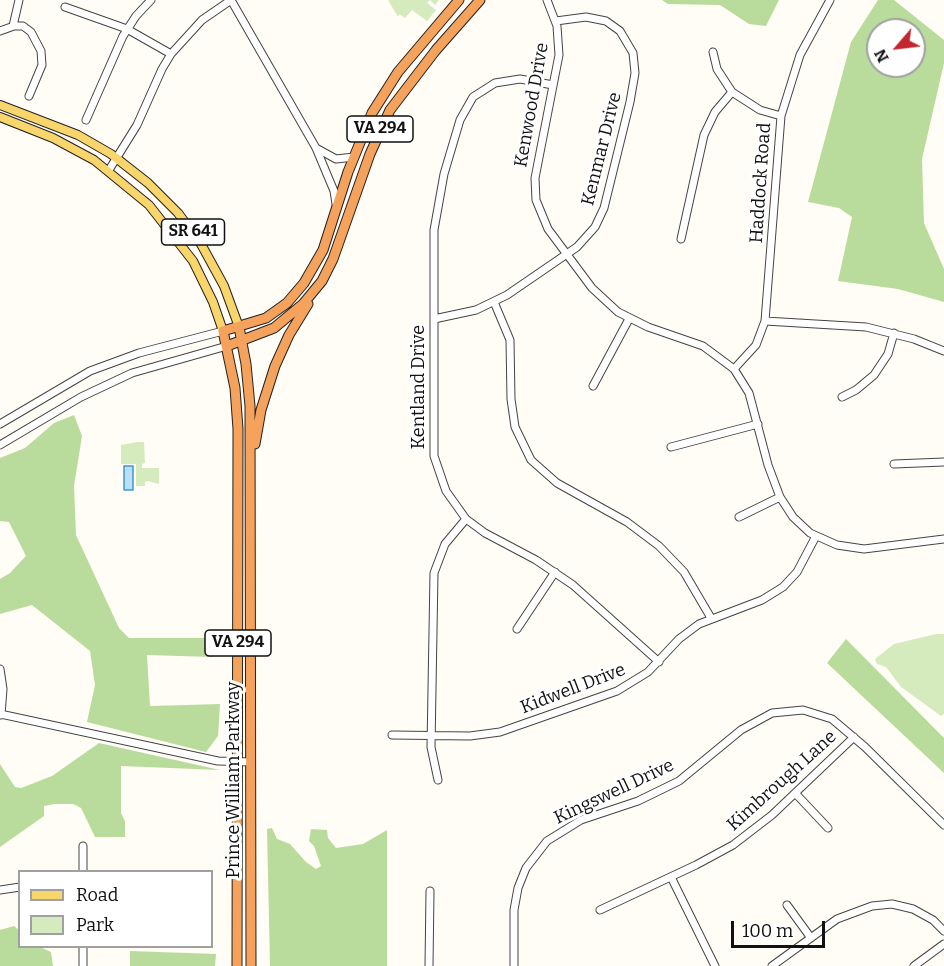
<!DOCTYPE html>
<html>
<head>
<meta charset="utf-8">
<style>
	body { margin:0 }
	#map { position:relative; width:944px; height:966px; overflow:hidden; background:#fffdf5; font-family:Bitter,serif }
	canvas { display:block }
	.legend { position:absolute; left:18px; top:870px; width:195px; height:78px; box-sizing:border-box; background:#fff; border:2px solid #a0a0a0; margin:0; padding:8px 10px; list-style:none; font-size:18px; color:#111 }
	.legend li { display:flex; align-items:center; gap:12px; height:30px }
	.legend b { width:30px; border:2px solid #a0a0a0 }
	.north { position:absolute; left:866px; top:18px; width:60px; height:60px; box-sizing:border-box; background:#fff; border:2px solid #a0a0a0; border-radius:50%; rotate:242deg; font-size:16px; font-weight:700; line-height:24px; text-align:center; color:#111 }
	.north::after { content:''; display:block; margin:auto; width:21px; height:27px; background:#c4262e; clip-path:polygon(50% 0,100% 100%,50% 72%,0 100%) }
	.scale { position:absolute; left:731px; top:921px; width:94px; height:27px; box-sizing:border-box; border:3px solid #111; border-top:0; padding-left:8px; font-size:18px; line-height:21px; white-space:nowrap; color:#111; -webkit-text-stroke:4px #fff; paint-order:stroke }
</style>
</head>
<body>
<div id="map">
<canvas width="944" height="966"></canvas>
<ul class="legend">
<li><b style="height:8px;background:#f9d66b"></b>Road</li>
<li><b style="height:16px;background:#d5ebbd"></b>Park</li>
</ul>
<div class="north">N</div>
<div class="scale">100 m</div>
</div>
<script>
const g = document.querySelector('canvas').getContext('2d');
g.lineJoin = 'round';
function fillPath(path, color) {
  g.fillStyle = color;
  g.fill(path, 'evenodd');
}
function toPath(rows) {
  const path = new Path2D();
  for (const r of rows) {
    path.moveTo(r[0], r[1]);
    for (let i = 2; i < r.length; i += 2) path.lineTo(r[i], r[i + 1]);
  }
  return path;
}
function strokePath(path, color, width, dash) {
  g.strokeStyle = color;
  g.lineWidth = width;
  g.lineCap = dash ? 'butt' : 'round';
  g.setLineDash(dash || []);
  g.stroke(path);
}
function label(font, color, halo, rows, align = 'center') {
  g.font = font + ' Bitter,serif';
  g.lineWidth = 6;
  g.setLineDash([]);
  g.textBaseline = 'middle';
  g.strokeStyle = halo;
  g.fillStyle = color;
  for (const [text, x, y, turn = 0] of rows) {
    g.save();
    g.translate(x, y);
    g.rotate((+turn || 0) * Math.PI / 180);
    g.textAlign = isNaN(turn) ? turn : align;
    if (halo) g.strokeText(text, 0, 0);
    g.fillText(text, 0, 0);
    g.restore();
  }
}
const green = toPath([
	[388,0,439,0,435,5,430,0,427,3,436,10,427,21,412,10,405,18,399,14,398,17],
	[137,442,144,442,145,463,142,464,142,468,159,468,159,484,148,481,145,482,145,486,136,486,136,464,121,464,121,445],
	[936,634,944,634,944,714,941,716,901,687,886,667,877,664,875,659,894,644]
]);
const forest = toPath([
	[662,0,779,0,766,26,749,24,720,5,668,4],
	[878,0,894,0,944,40,944,63,922,159,924,223,944,269,944,302,898,289,838,281,852,217,839,208,808,202,851,42],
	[878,30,914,30,914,66,878,66],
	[74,415,82,436,74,486,76,535,119,628,129,638,208,638,217,641,221,647,219,654,212,657,147,655,150,706,220,704,218,736,206,752,87,722,95,685,90,651,32,605,0,614,0,579,10,573,26,556,9,522,0,521,0,458,25,448,54,423],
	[846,639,944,738,944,773,827,663],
	[99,743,220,770,121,766,121,813,125,821,125,837,95,837,81,808,73,804,55,804,44,806,44,816,0,847,0,764,15,787,21,788,52,776],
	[272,828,277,839,290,844,306,862,316,869,321,866,314,846,309,841,311,829,327,830,328,838,336,848,363,844,387,830,387,966,270,966,267,829],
	[14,926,19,930,20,946,40,947,51,952,53,966,0,966,0,930],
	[130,951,216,954,215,966,130,966]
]);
const water = toPath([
	[124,466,133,466,133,490,124,490,124,466]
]);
const minor = toPath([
	[231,0,316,148,334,191,336,204],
	[547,0,557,26,559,55,535,178,536,200,548,229,592,288,618,312,648,327,703,346,734,369,749,393,768,465,780,497,793,517,810,533,837,545,864,549,944,539],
	[65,7,127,29,171,54],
	[13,26,19,0],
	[0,31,14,26,23,26,31,32,41,51,42,65,29,96],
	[713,52,717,69,732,92,760,110,781,116],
	[553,85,520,79,495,83,473,97,460,120,444,174,434,230,434,456,446,491,466,519,485,533,536,560,573,585,659,662],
	[86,120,123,36,136,16,151,0],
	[316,148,336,159,354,157],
	[109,170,137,125,162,69,171,54,202,20,231,0],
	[681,239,704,135,715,112,732,92],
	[494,302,510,340,511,399,515,427,531,460,557,483,627,522,659,546,684,572,711,618],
	[434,319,476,310,507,295,577,247,595,227,604,208,630,102,635,73,633,53,620,31,606,21,586,17,556,21],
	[765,321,866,327,914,339,944,351],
	[734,369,756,345,765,321,781,116,800,55,830,0],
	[593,386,629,319],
	[842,397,856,390,874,375,888,354,894,333],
	[0,424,90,371,139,353,223,331],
	[0,445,81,397,132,373,227,346],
	[671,447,758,424],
	[894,464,944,462],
	[739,517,780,497],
	[517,629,555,572],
	[0,669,3,689,1,715],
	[0,714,218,761,251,762],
	[392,735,470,736,500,732,617,691,648,672,679,639,699,624,762,600,783,587,797,572,816,536],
	[438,780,431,747,434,573,445,544,466,519],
	[796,794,828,828],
	[83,846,83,872],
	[671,877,715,966],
	[0,890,20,887],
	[787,905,811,938],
	[600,910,696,865,733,845,772,815,854,737],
	[83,946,83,966],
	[429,966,430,891],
	[514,966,514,910,518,888,526,868,547,841,581,820,638,801,679,781,741,730,772,713,803,710,832,719,865,747,944,825],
	[772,966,837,919,872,906,892,904,913,909,933,920,944,931],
	[914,966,944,944]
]);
const major = toPath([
	[0,105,78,135,111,154,148,183,178,213,201,244,224,286,239,327],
	[0,117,53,138,94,160,149,205,193,261,213,302,223,331]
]);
const highway = toPath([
	[239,327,246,364,250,406,251,966],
	[227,346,274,328,303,304,322,281,333,259,370,154,390,110,436,50,480,0],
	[255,444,261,410,275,366,289,335,308,304],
	[237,966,238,429,235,388,223,331,266,318,287,303,304,283,323,250,348,172,372,113,398,72,459,0]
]);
const shields = [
	[380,129,66],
	[193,232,63],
	[238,643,66]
];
const shieldNames = [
	["VA 294",380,129],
	["SR 641",193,232],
	["VA 294",238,643]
];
const streetNames = [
	["Kenwood Drive",532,105,-80],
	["Kenmar Drive",602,149,-76],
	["Haddock Road",761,183,-86],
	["Kentland Drive",419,387,-90],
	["Kidwell Drive",573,689,-21],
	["Prince William Parkway",234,780,-90],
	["Kimbrough Lane",782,781,-42],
	["Kingswell Drive",614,792,-25]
];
fillPath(green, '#d5ebbd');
fillPath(forest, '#b9dc9c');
fillPath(water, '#b9e0f7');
strokePath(water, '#3f96cf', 1.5);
strokePath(minor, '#444', 9);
strokePath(major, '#222', 10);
strokePath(highway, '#222', 11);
strokePath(minor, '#fff', 7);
strokePath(major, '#f9d66b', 8);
strokePath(highway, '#f5a25d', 9);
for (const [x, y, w] of shields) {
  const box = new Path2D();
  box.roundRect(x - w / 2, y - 13, w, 26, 4.5);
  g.fillStyle = '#fff';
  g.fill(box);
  strokePath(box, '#111', 1.5);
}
label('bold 16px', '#111', null, shieldNames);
label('18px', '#111', '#fff', streetNames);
</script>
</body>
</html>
